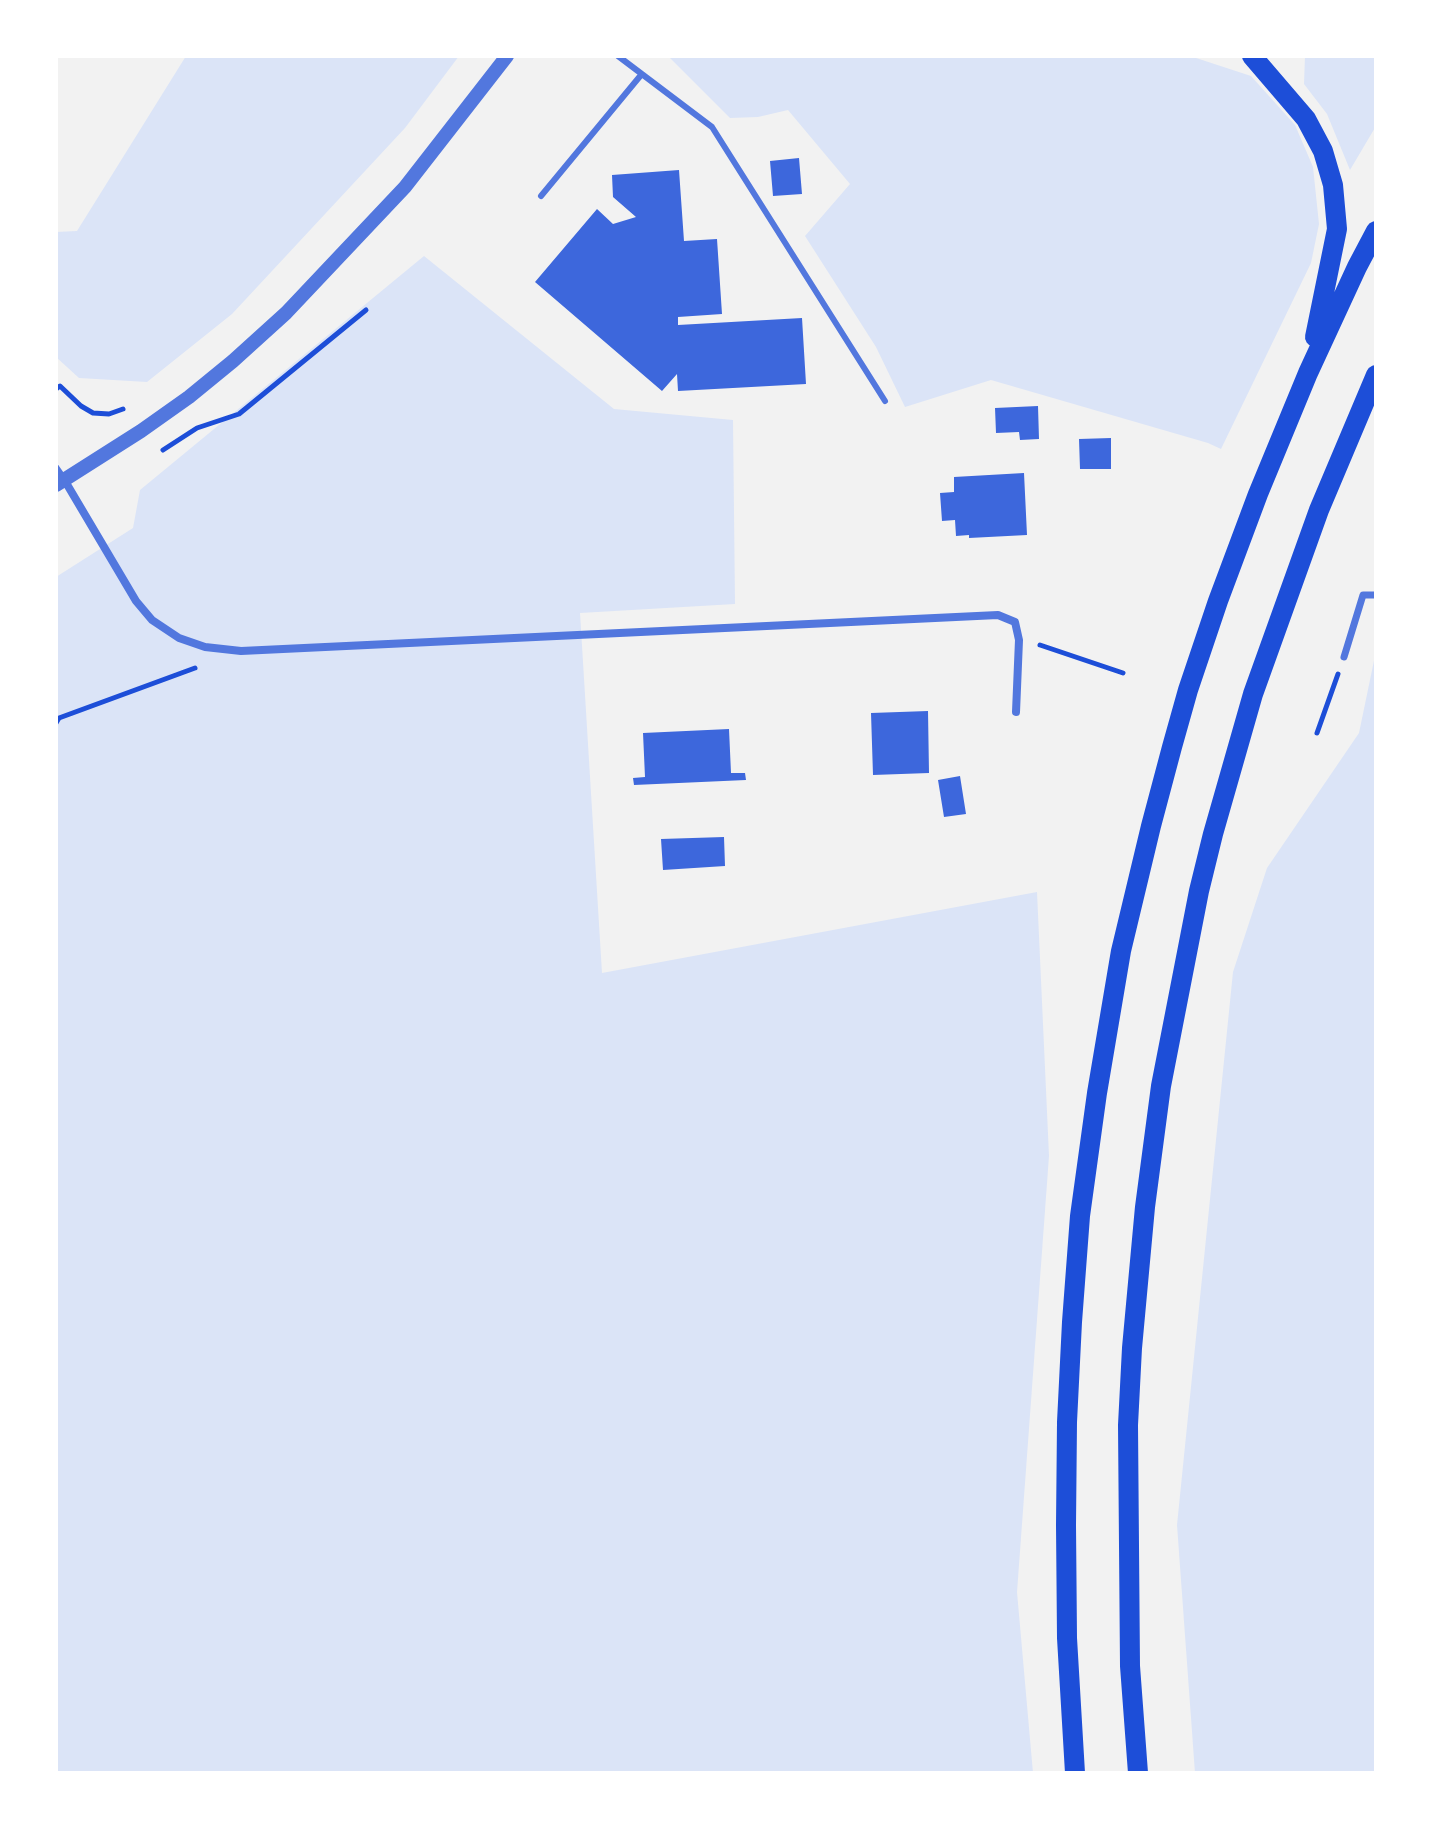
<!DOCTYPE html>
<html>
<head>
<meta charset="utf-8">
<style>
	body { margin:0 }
	#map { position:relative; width:1432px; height:1829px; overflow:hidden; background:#f2f2f2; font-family:Cabin,sans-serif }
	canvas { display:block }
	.frame { position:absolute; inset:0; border:58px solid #fff; pointer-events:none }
</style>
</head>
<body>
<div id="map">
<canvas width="1432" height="1829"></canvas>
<div class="frame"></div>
</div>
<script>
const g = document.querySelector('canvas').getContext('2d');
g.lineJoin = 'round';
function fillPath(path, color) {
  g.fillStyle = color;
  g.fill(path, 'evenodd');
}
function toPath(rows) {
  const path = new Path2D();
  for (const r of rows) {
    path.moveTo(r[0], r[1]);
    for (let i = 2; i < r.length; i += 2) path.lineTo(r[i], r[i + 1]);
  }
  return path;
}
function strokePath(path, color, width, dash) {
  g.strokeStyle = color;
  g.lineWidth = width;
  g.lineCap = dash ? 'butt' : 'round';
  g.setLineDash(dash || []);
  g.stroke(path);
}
const green = toPath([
	[186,56,459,56,405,128,232,314,147,382,79,378,56,357,56,232,77,231],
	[668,56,1190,56,1251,76,1295,125,1313,167,1319,224,1311,263,1221,449,1208,443,991,380,905,407,876,347,805,236,850,184,788,110,758,117,730,118],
	[1305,56,1376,56,1376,126,1350,170,1327,114,1304,84],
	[424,256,614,409,733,420,735,604,580,613,602,973,1037,892,1049,1156,1017,1592,1033,1773,56,1773,56,577,133,528,140,490],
	[1376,651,1376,1773,1195,1773,1177,1525,1233,972,1267,868,1359,733]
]);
const building = toPath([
	[799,158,802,194,773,196,770,161],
	[679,170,684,241,717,239,722,314,678,317,678,325,802,318,806,384,678,391,677,374,662,391,535,282,597,209,613,224,636,217,613,197,612,175],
	[1038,406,1039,439,1020,440,1019,432,996,433,995,408],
	[1111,438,1111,469,1080,469,1079,439],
	[1024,473,1027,535,969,538,969,535,956,536,955,520,942,521,940,493,954,492,954,477],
	[928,711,929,773,873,775,871,713],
	[729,729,731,773,745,773,746,780,634,785,633,778,645,777,643,733],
	[960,776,966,814,944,817,938,780],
	[724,837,725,866,663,870,661,839]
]);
const path = toPath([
	[56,389,60,386,81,406,93,413,109,414,123,409],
	[163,450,197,428,239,414,366,310],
	[1040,645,1123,673],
	[56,723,59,718,195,668],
	[1317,733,1338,674]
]);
const service = toPath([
	[618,56,712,127,885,401],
	[541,196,641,75],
	[56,467,65,480]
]);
const pedestrian = toPath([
	[1344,657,1363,595,1376,595]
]);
const minor = toPath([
	[65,481,136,601,152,620,179,638,205,647,241,651,998,615,1015,622,1019,640,1016,712]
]);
const tertiary = toPath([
	[56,485,141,431,189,397,233,361,286,313,405,187,507,56]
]);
const primary = toPath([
	[1252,56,1306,119,1323,151,1333,185,1337,229,1315,337],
	[1075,1773,1067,1638,1066,1525,1067,1422,1072,1322,1080,1216,1097,1093,1121,951,1151,826,1172,747,1188,690,1218,601,1258,494,1308,373,1357,267,1376,231],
	[1138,1773,1130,1666,1128,1425,1132,1348,1145,1207,1161,1086,1199,891,1213,834,1253,694,1319,510,1376,375]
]);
fillPath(green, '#dbe4f7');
fillPath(building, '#3d67dc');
strokePath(path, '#1d4ed8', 5);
strokePath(service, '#5277de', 6);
strokePath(pedestrian, '#5277de', 7);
strokePath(minor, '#5277de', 8);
strokePath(tertiary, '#5277de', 14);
strokePath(primary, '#1d4ed8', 20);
</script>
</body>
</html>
